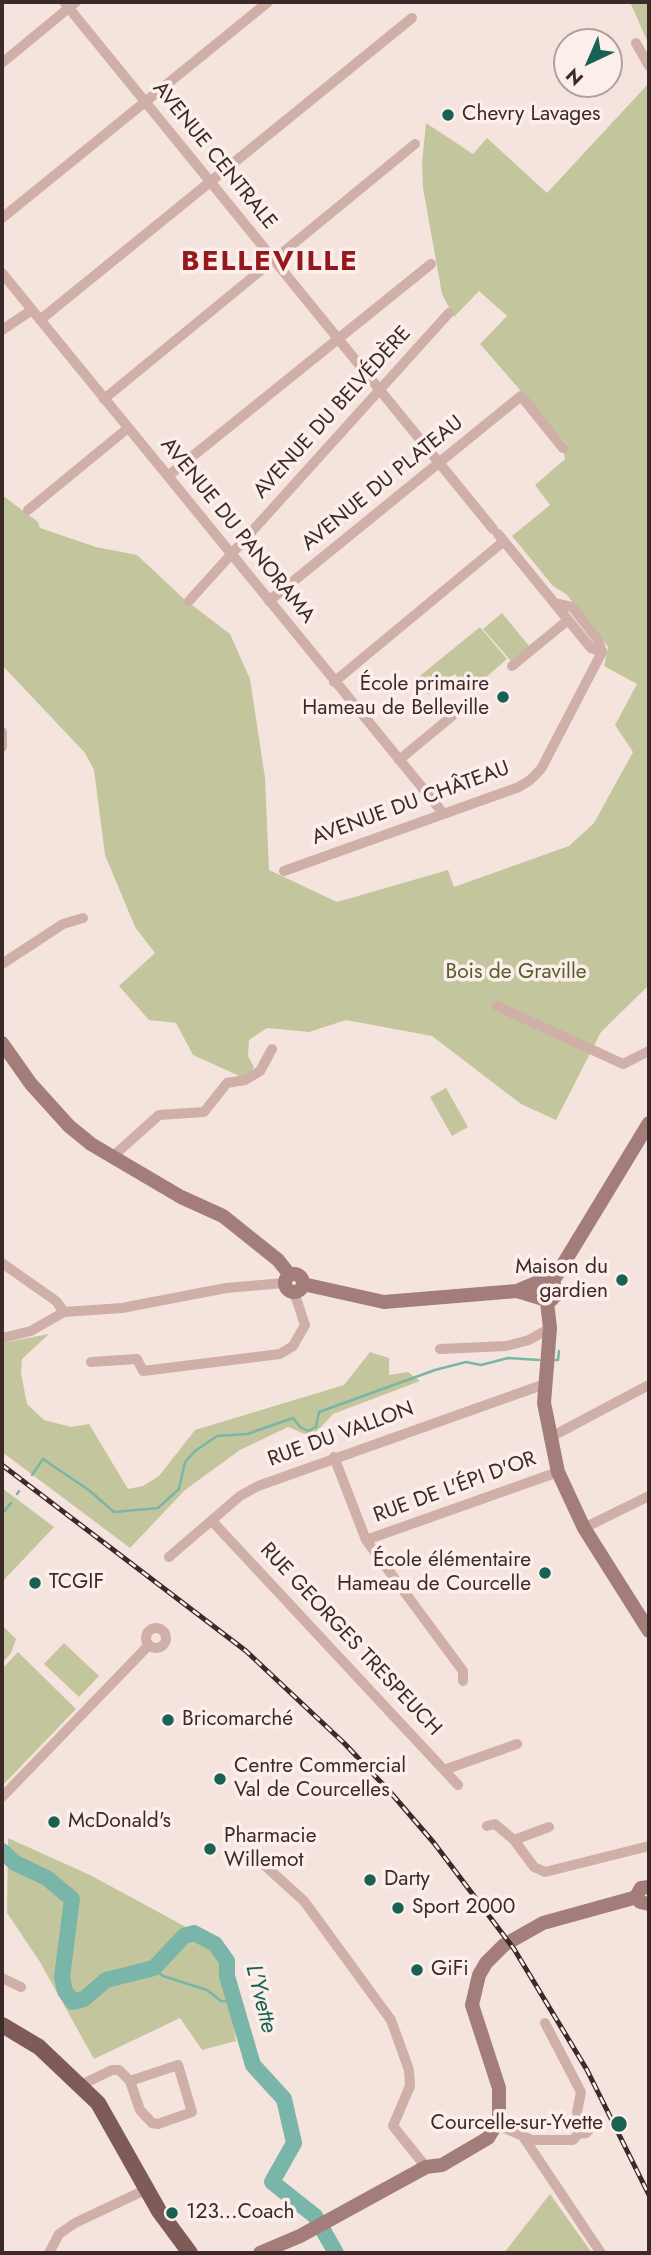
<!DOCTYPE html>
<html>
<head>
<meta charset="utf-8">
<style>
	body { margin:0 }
	#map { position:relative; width:651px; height:2255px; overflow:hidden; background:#f5e4de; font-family:Jost,sans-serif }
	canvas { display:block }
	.frame { position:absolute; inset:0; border:4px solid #3b2a29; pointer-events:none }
	.north { position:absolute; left:553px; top:28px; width:70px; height:70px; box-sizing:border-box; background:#fcefeb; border:2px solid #afa09d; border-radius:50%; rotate:224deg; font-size:19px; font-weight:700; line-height:28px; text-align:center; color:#3b2a29 }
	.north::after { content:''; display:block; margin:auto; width:24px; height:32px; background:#196153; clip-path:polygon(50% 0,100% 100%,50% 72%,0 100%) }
</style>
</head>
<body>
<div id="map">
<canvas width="651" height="2255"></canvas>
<div class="frame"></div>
<div class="north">N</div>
</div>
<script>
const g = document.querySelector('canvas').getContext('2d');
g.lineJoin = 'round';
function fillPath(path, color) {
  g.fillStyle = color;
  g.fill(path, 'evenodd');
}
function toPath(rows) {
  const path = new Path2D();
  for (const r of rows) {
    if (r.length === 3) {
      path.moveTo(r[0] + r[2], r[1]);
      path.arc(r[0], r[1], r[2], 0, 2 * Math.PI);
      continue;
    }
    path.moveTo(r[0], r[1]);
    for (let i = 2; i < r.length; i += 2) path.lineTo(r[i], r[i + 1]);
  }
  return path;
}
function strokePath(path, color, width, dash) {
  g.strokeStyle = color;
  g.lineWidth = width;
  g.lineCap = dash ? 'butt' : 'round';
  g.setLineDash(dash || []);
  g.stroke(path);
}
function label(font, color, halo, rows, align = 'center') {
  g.font = font + ' Jost,sans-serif';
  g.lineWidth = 7;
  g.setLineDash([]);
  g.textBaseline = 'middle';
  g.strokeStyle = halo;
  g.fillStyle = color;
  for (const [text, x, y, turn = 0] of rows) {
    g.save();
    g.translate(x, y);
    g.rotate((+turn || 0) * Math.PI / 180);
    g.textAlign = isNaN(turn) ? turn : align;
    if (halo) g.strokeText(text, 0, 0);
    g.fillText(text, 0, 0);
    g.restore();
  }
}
const green = toPath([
	[630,2,649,2,649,45],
	[649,83,649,985,601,1032,556,1120,521,1104,432,1036,346,1020,309,1032,267,1028,249,1040,248,1056,254,1067,246,1079,193,1055,176,1023,149,1020,119,986,155,953,135,927,105,855,94,770,85,753,2,665,2,495,38,522,40,528,96,547,137,555,184,599,230,634,250,679,265,778,269,870,337,902,448,870,454,887,569,846,594,823,633,752,615,725,637,684,604,666,608,647,566,594,553,586,512,536,550,505,535,485,565,459,563,448,567,444,480,344,507,316,479,291,454,317,442,294,423,188,422,163,426,123,473,154,487,138,547,193],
	[502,613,529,646,511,661,483,629],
	[480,627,507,659,470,691,455,674,428,695,415,680],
	[446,1088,468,1127,452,1136,430,1097],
	[49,1334,22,1359,21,1373,27,1404,44,1420,71,1427,89,1424,128,1489,143,1486,159,1476,195,1430,344,1385,370,1352,389,1358,389,1375,408,1372,420,1381,333,1414,312,1437,288,1427,240,1450,185,1490,130,1548,2,1452,2,1343],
	[2,1488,54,1527,2,1582],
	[2,1625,16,1639,11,1653,2,1663],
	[64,1643,99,1676,79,1697,44,1664],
	[18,1652,76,1709,2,1786,2,1669],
	[8,1838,90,1875,199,1934,225,1966,236,2041,202,2050,180,2018,94,2059,40,1962,7,1913],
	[550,2194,592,2253,504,2253]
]);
const stream = toPath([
	[555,1360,558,1360,559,1351],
	[32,1475,43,1459,90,1491,114,1512,158,1508,179,1489,185,1462,195,1451,217,1436,247,1434,293,1418,300,1427,308,1431,316,1427,319,1412,435,1370,466,1362,481,1365,508,1358,539,1360],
	[17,1494,19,1491],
	[2,1514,11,1503],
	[154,1968,163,1976,207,1990,221,2001,234,2002]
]);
const river = toPath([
	[2,1851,15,1863,47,1878,72,1899,62,1977,65,1991,73,2002,84,1999,106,1980,154,1968,184,1936,194,1933,215,1944,227,1961,227,1976,253,2065,284,2099,294,2143,272,2182,315,2216,336,2253]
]);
const street = toPath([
	[64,2,493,529],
	[636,43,649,66],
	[2,63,76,2],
	[2,218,268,2],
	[2,273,443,813],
	[40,320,412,18],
	[2,330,32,310],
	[104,399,415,144],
	[168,476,431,264],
	[28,510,128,428],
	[498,534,591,648,602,652],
	[189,601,449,313],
	[269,601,521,396,563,448],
	[554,603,572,607,598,640,602,652],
	[512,666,568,620],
	[334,682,504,541],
	[2,732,2,747],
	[399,760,457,712],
	[284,871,519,787,530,780,541,769,602,652],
	[2,964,63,924,83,918],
	[497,1006,623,1064,649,1051],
	[111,1158,159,1115,204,1112,227,1083,245,1080,260,1071,272,1049],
	[2,1263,56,1301,64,1312],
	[2,1338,31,1331,64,1312,122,1308,226,1288,284,1283],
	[440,1349,506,1346,529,1340,550,1328],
	[91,1362,137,1359,143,1371,280,1354,293,1346,305,1325,294,1292],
	[549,1438,649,1385],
	[334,1457,366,1540,463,1671,463,1681],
	[212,1521,458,1785],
	[584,1528,649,1496],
	[366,1540,558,1472],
	[169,1557,240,1496,258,1486,545,1384],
	[156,1638,10],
	[444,1770,517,1744],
	[2,1797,149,1645],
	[487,1826,495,1824,514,1840],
	[549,1827,514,1840,534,1867,545,1872,649,1846],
	[262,1863,304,1901,391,2020,409,2070,410,2086,393,2126,426,2167],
	[2,1978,21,1987],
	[545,2023,581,2092,577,2112,582,2125],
	[81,2085,112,2070,119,2070,130,2081,140,2110,152,2123,158,2124,192,2112,178,2065,130,2081],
	[584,2129,4.5],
	[497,2125,532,2140,573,2140,580,2132],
	[524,2138,601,2253],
	[49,2253,59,2234,75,2223,147,2189]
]);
const secondary = toPath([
	[2,1043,31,1084,69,1126,91,1144,181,1197,223,1216,278,1260,290,1275],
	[294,1283,9],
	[553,1281,649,1123],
	[303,1284,384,1302,517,1291,543,1280,553,1281],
	[517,1291,550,1301,557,1294,553,1281],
	[547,1302,550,1328,544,1403,558,1472,584,1528,649,1631],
	[649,1887,641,1888,637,1895,640,1902,649,1904],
	[260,2253,300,2236,426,2167,442,2165,488,2138,499,2120,499,2088,472,2005,479,1975,486,1963,504,1945,543,1923,637,1897]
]);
const primary = toPath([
	[2,2025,39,2047,98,2103,159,2211,190,2253]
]);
const rail = toPath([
	[2,1465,246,1651,345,1744,391,1793,434,1843,514,1949,587,2070,649,2195]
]);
const markers = [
	[448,115,7,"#196153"],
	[503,697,7,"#196153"],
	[622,1280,7,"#196153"],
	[545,1573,7,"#196153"],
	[35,1583,7,"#196153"],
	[168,1720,7,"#196153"],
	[220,1779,7,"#196153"],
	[54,1822,7,"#196153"],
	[210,1849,7,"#196153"],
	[370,1880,7,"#196153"],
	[398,1908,7,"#196153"],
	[417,1970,7,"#196153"],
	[619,2124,9,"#196153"],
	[172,2213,7,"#196153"]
];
const poiNames = [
	["Chevry Lavages",462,115],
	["École primaire",489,685,"right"],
	["Hameau de Belleville",489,709,"right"],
	["Maison du",608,1268,"right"],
	["gardien",608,1292,"right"],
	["École élémentaire",531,1561,"right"],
	["Hameau de Courcelle",531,1585,"right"],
	["TCGIF",49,1583],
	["Bricomarché",182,1720],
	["Centre Commercial",234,1767],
	["Val de Courcelles",234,1791],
	["McDonald's",68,1822],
	["Pharmacie",224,1837],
	["Willemot",224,1861],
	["Darty",384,1880],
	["Sport 2000",412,1908],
	["GiFi",431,1970],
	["Courcelle-sur-Yvette",603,2124,"right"],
	["123...Coach",186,2213]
];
const streetNames = [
	["AVENUE CENTRALE",214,156,51],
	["AVENUE DU BELVÉDÈRE",333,413,-48],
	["AVENUE DU PLATEAU",383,484,-39],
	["AVENUE DU PANORAMA",237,531,51],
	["AVENUE DU CHÂTEAU",411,804,-20],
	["RUE DU VALLON",341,1435,-20],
	["RUE DE L'ÉPI D'OR",455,1488,-20],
	["RUE GEORGES TRESPEUCH",350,1640,47]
];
const parkNames = [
	["Bois de Graville",516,973]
];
const waterNames = [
	["L'Yvette",260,1999,76]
];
const districtNames = [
	["BELLEVILLE",270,263]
];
fillPath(green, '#c3c69c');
strokePath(stream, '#79b5a8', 2.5);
strokePath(river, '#79b5a8', 16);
strokePath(street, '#cfafa8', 10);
strokePath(secondary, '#a37d79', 14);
strokePath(primary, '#7e5b58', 16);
strokePath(rail, '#3b2a29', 5);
strokePath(rail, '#fcefeb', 2.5, [8]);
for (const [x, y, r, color] of markers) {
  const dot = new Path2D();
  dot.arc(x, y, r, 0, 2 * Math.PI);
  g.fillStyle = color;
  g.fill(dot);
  strokePath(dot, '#fcefeb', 2.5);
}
label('21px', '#3b2a29', '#fcefeb', poiNames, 'left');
label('21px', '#3b2a29', '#fcefeb', streetNames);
label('21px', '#575c2a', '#fcefeb', parkNames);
label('italic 23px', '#196153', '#fcefeb', waterNames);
g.letterSpacing = '2px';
label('bold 28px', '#93191d', '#fcefeb', districtNames);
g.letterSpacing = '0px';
</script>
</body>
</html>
